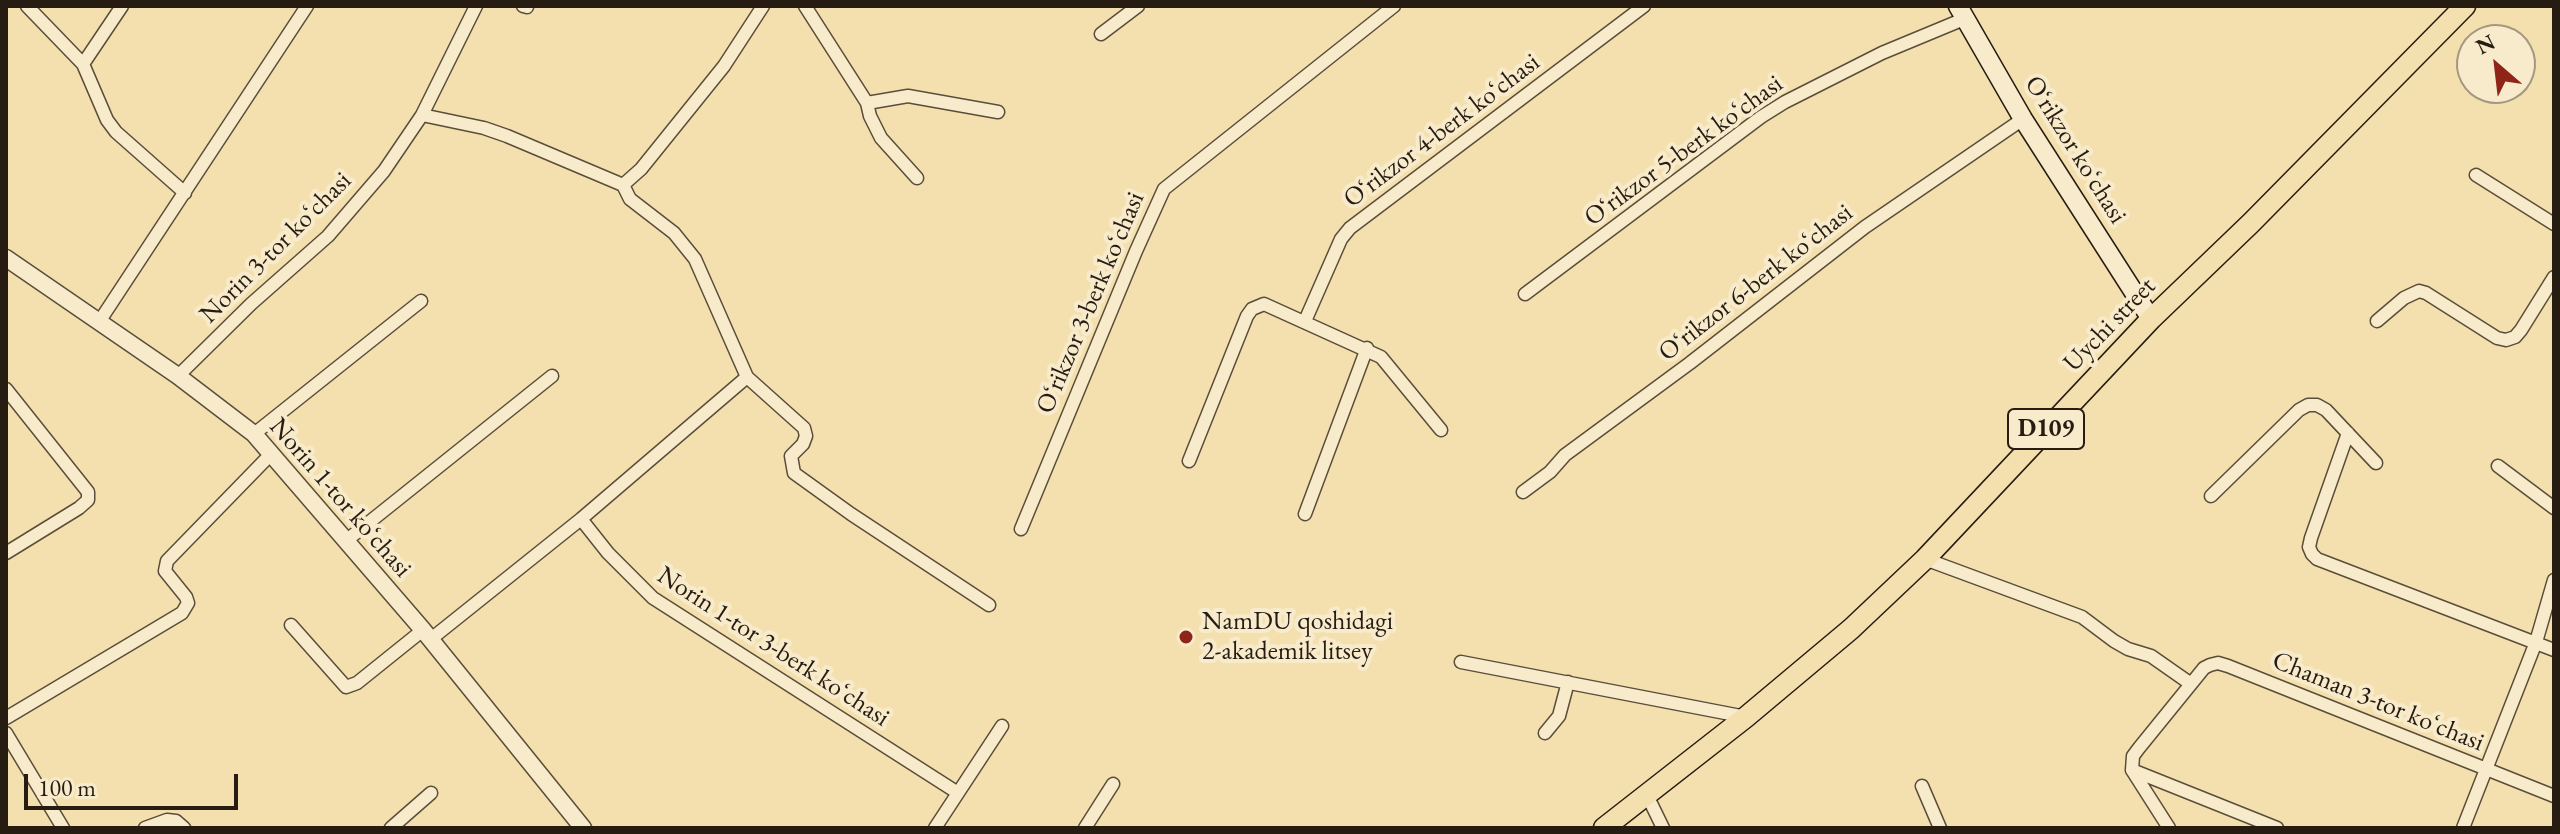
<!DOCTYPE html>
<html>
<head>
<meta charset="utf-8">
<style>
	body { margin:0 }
	#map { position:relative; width:2560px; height:834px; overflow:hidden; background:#f4e0af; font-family:"EB Garamond",serif }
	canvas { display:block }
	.frame { position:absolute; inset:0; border:8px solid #261c12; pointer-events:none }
	.north { position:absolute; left:2456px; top:24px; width:80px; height:80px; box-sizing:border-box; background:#f8ebcb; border:2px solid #a49881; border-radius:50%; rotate:332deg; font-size:22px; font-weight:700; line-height:32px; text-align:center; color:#261c12 }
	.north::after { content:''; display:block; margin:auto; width:28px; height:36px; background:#8f2418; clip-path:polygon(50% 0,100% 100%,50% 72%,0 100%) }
	.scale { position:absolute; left:24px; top:774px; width:214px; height:36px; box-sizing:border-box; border:4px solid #261c12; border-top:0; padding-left:10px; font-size:24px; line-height:28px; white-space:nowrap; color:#261c12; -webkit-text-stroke:6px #f8ebcb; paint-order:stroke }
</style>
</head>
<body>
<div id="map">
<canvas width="2560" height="834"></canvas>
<div class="frame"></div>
<div class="north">N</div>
<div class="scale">100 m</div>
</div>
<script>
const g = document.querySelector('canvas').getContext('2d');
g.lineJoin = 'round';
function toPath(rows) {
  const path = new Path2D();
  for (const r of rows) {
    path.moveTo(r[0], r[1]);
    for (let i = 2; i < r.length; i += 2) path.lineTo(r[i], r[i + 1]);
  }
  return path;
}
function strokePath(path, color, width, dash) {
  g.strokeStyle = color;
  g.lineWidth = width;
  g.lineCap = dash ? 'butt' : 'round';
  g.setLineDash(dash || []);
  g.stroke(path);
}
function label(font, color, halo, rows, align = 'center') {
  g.font = font + ' "EB Garamond",serif';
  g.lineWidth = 8;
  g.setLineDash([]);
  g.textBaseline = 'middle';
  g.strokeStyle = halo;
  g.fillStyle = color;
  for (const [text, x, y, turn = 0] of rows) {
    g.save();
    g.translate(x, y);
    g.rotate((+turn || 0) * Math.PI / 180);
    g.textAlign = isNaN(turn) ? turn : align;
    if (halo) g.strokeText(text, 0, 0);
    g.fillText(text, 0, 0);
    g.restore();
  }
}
const minor = toPath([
	[27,6,83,64,107,120,116,132,185,193],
	[523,6,527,7],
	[805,6,867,103,908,96,998,112],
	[1101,34,1138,6],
	[83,64,122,6],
	[867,103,870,116,881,138,917,178],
	[422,115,476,6],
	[2476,175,2554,224],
	[623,185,630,199,674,233,695,259,747,377,804,428,806,436,803,444,791,456,794,473,851,514,989,605],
	[1525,294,1761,117,1785,102,1882,53,1964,19],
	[1305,321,1341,239,1350,228,1644,6],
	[2377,321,2404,298,2419,291,2426,293,2497,338,2506,340,2515,337,2521,330,2554,277],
	[99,322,307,6],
	[178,376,251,304,328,236,384,171,422,115,484,128,507,136,623,185,641,169,724,66,763,6],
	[6,389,88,492,88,500,79,508,6,553],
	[2348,433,2311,538,2309,547,2312,554,2317,559,2554,650],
	[254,434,421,301],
	[1189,461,1247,316,1252,309,1264,304,1381,357,1441,430],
	[2498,466,2554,508],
	[1523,492,1550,472,1565,455,1690,363,1865,227,2023,119],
	[2211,496,2299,410,2308,405,2317,405,2326,410,2376,463],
	[1305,514,1367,348],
	[581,519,608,553,653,598,958,793],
	[1021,529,1136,251,1164,189,1394,6],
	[347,540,552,376],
	[1925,559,2082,617,2114,641,2128,649,2151,656,2191,684],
	[291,625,346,687,357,683,423,630],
	[431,639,581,519,747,377],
	[1461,662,1746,717],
	[6,718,182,613,188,603,186,597,165,571,167,561,272,453],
	[6,733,63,828],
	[1545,733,1559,716,1568,682],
	[2132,770,2169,828],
	[1922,786,1940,828],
	[1646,793,1663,828],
	[145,828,167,820,176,821,184,828],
	[391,828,431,793],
	[935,828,1002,726],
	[1085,828,1113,784],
	[2277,828,2132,770,2133,756,2139,748,2204,668,2210,665,2218,663,2228,666,2554,796],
	[2463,828,2536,642,2554,580]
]);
const tertiary = toPath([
	[6,258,178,376,254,434,423,630,583,828]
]);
const secondary = toPath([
	[1958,6,2023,119,2151,319]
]);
const primary = toPath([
	[1604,828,1746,717,1851,629,1925,559,2151,319,2251,223,2465,6]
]);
const markers = [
	[1186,637,8,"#8f2418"]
];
const shields = [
	[2046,429,76]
];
const shieldNames = [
	["D109",2046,429]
];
const streetNames = [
	["Oʻrikzor 4-berk koʻchasi",1442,131,-37],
	["Oʻrikzor koʻchasi",2075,150,58],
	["Oʻrikzor 5-berk koʻchasi",1684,151,-36],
	["Norin 3-tor koʻchasi",276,248,-45],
	["Oʻrikzor 6-berk koʻchasi",1756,283,-38],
	["Oʻrikzor 3-berk koʻchasi",1091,303,-67],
	["Uychi street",2110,325,-46],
	["Norin 1-tor koʻchasi",340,498,49],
	["Norin 1-tor 3-berk koʻchasi",773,647,33],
	["Chaman 3-tor koʻchasi",2378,702,22]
];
const poiNames = [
	["NamDU qoshidagi",1202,622],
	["2-akademik litsey",1202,652]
];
strokePath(minor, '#5a4d39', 15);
strokePath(tertiary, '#5a4d39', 19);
strokePath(secondary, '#261c12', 21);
strokePath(primary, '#261c12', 23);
strokePath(minor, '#f8ebcb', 12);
strokePath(tertiary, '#f8ebcb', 16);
strokePath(secondary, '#f8ebcb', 18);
strokePath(primary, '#f4e0af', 20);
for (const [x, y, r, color] of markers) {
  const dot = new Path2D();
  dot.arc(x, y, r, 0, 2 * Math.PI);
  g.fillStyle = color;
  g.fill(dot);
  strokePath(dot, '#f8ebcb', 3);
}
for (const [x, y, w] of shields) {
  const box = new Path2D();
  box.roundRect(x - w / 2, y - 20, w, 40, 6);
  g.fillStyle = '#f8ebcb';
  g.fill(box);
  strokePath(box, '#261c12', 2);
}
label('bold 24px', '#261c12', null, shieldNames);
label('26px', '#261c12', '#f8ebcb', streetNames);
label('26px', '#261c12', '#f8ebcb', poiNames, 'left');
</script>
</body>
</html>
